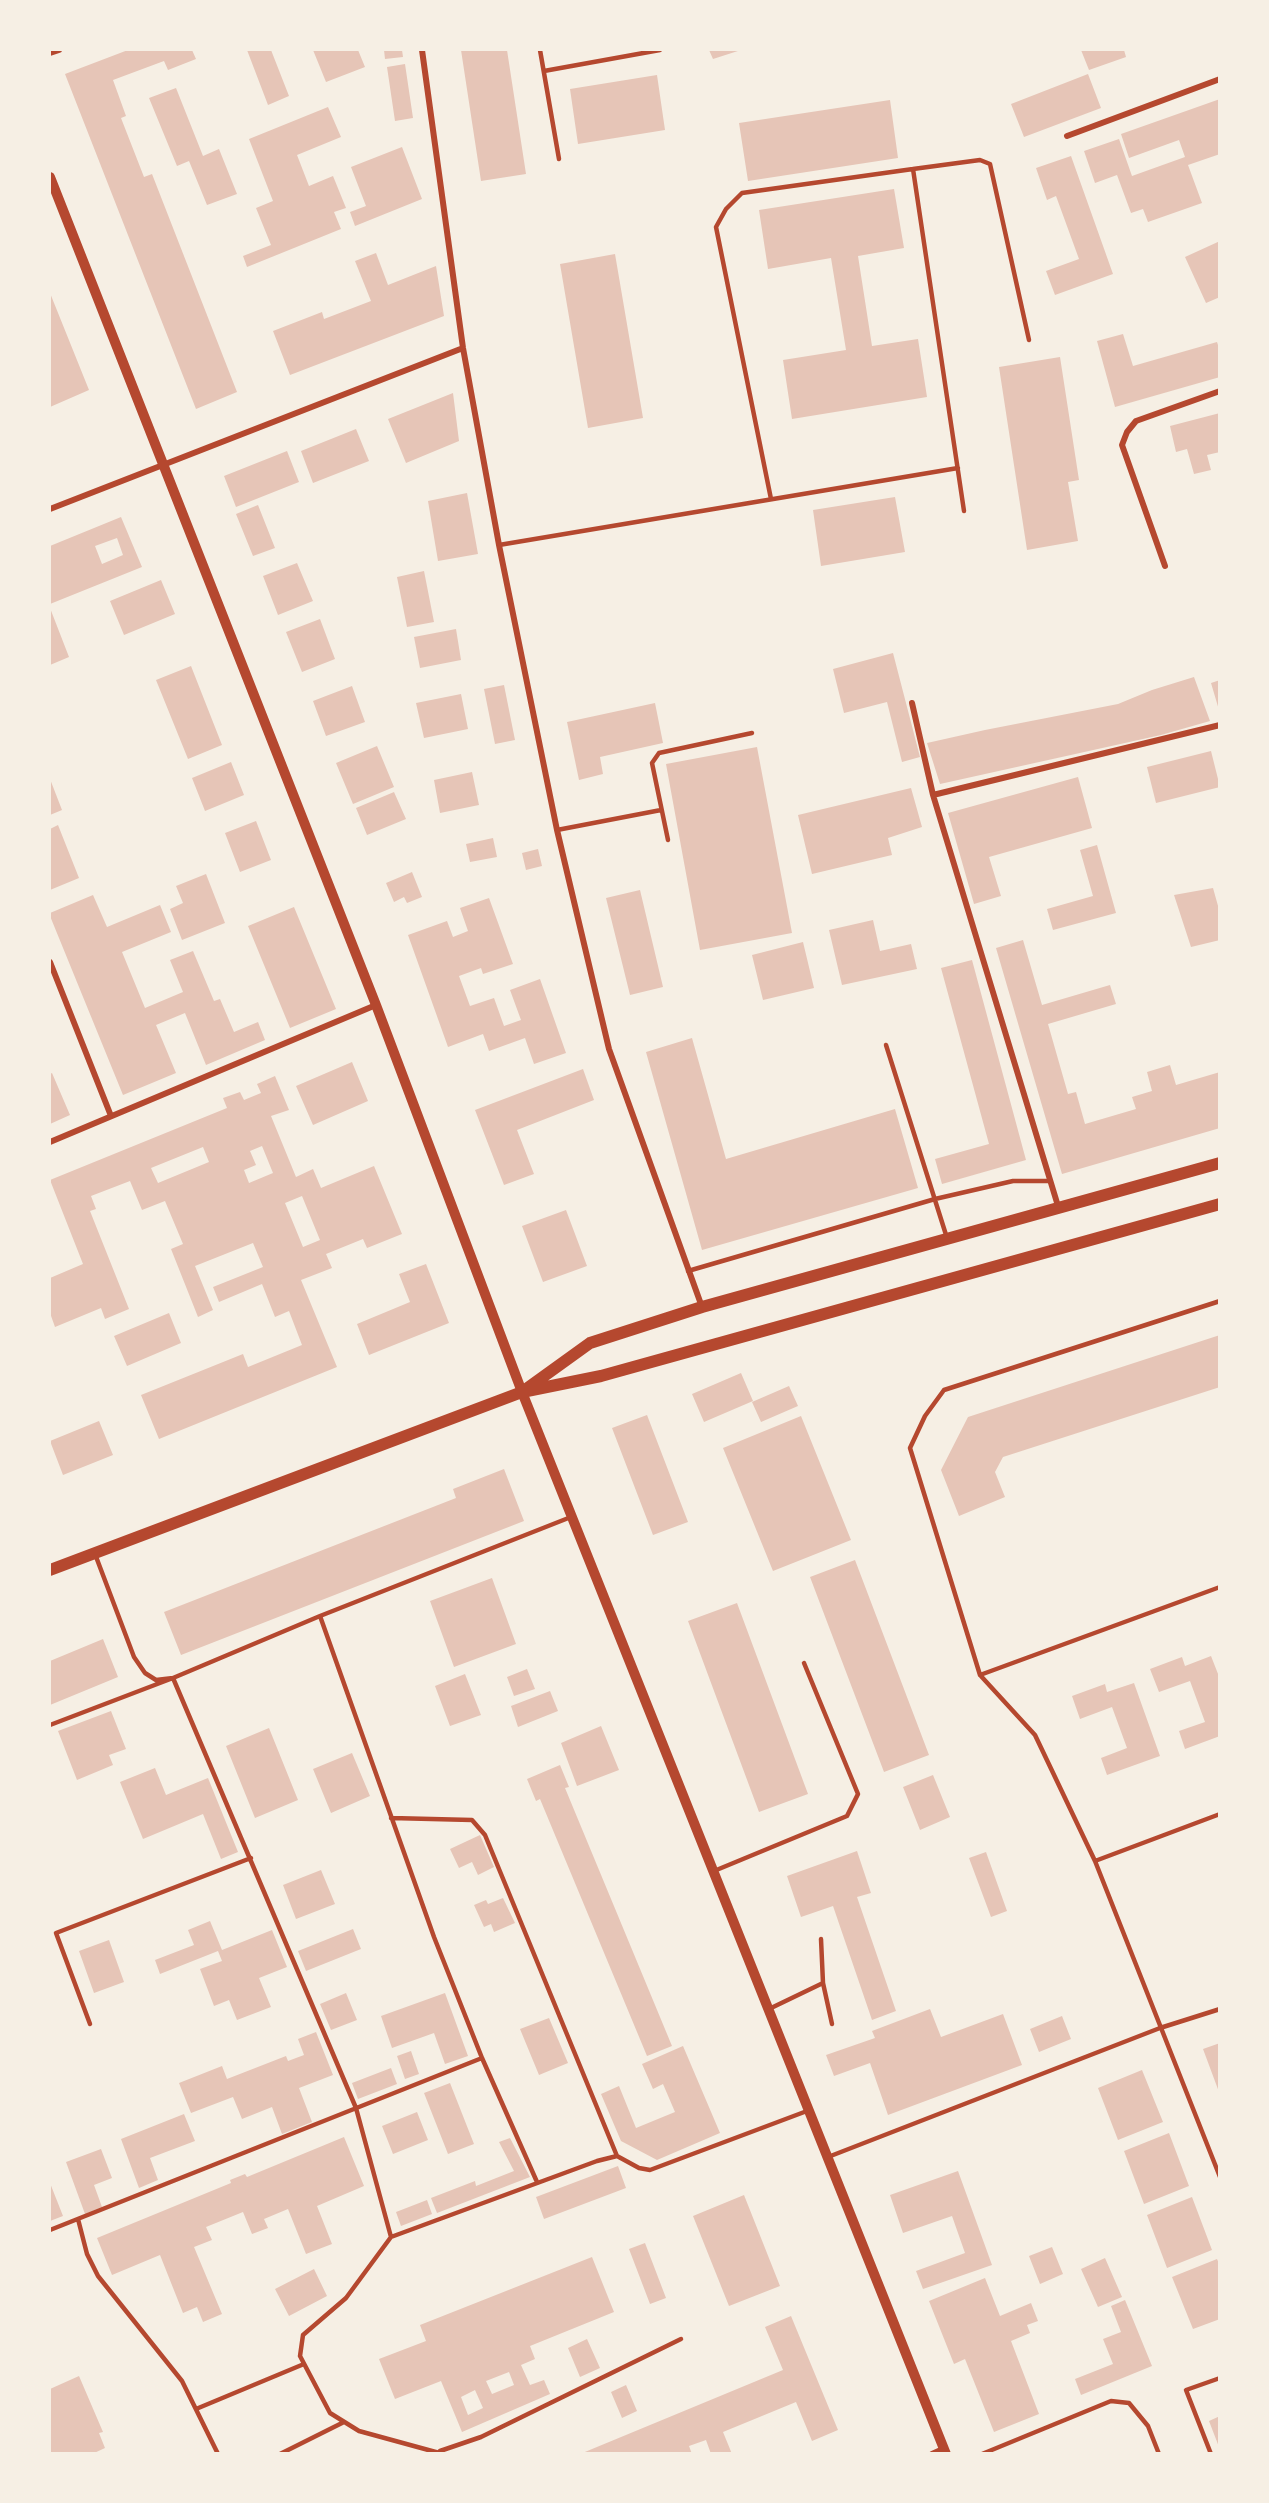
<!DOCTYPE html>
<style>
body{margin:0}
#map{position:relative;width:1269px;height:2503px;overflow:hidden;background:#f6efe4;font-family:"Alegreya Sans",sans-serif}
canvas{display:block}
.frame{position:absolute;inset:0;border:51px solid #f6efe4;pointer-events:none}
</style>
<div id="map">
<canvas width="1269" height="2503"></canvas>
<div class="frame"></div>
</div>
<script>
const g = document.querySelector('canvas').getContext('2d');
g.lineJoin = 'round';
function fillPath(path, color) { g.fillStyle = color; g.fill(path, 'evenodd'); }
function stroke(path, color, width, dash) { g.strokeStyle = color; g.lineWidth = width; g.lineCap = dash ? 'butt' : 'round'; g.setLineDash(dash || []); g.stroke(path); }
const building = new Path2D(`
 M128,50H192L196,59L168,70L164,61L113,80L126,116L121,118L144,177L152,174L237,392L196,409L65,74Z
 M247,50H271L289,96L268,105Z
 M313,50H358L365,67L326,82Z
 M384,50H402L403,57L385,59Z
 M461,50H507L526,174L481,181Z
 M709,50H741L713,59Z
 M1081,50H1124L1126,57L1089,70Z
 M405,64L413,118L395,121L387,67Z
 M1088,74L1101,108L1024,137L1011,104Z
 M657,75L665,130L578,144L570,89Z
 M176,88L203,156L219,149L237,194L207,205L189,161L177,166L149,98Z
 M1220,99V154L1188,165L1202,203L1148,222L1143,209L1131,213L1117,175L1095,183L1084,151L1119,139L1132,176L1185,157L1179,140L1129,158L1121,134Z
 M890,100L898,158L748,181L739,123Z
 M328,107L341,137L297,155L309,186L333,176L346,208L334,212L341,229L247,267L243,256L271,245L256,208L273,201L249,139Z
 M402,147L422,199L355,226L350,212L366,206L351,167Z
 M1071,156L1113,274L1055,295L1046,271L1079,259L1056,196L1047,200L1036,168Z
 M894,189L904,248L858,256L872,346L918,339L927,397L792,419L783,360L846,350L831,258L768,269L759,210Z
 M1220,241V297L1206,303L1185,257Z
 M376,253L388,285L436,266L444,316L290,375L273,331L322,312L324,319L371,301L355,261Z
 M615,254L643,418L588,428L560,264Z
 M50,293L89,390L50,407Z
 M1123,334L1133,366L1217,342L1220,351V377L1115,407L1097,341Z
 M1060,357L1079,480L1068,482L1078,541L1027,550L999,367Z
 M453,393L459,441L406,463L388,419Z
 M1220,413V452L1207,455L1211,470L1194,474L1187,449L1176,452L1170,426Z
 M356,429L369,461L313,483L301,451Z
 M287,451L299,482L236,507L224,476Z
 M467,493L478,554L438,561L428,501Z
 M895,497L905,552L821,566L813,510Z
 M258,505L275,548L253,556L236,514Z
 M121,517L142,567L50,604V546ZM117,538L123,555L102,564L95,546Z
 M297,563L313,601L278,615L263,576Z
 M424,571L434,622L407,627L397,577Z
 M161,580L175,614L124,635L110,601Z
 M50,608L69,657L50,665Z
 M320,619L335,659L302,672L286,632Z
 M456,629L461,660L420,668L414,637Z
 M893,653L920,757L902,762L887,702L844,713L833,669Z
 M191,666L222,745L188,759L156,680Z
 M1194,677L1210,721L1161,735L940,784L927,743L985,730L1118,704L1152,690Z
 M1220,680V710H1219L1211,683Z
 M504,685L515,740L495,744L484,689Z
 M352,686L365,722L326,736L313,701Z
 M461,694L468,729L424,738L416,703Z
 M655,703L663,743L600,757L603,774L579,780L567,722Z
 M377,746L394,787L353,804L336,763Z
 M757,747L792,933L700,950L666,764Z
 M1211,751L1220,787L1156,803L1147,767Z
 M231,762L244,795L205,811L192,778Z
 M472,772L479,805L440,813L434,780Z
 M1078,777L1092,828L989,857L1001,896L974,904L948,813Z
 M50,779L62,810L50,815Z
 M911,788L922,827L888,838L892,855L812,874L798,815Z
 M394,792L406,819L367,835L356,808Z
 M256,821L271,860L240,872L225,833Z
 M58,825L79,878L50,890V829Z
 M493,838L497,857L470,862L466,844Z
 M1097,845L1116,913L1053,930L1047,909L1093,896L1080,850Z
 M538,849L542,866L526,870L522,853Z
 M412,872L422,897L407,903L404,897L394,902L386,883Z
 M206,874L225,923L182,940L170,909L183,903L176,886Z
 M1213,888L1220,913V940L1191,947L1174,895Z
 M640,890L663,987L630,995L606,898Z
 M93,895L107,927L160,905L171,932L122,952L145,1008L183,992L170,960L193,951L214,1001L220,999L234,1032L258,1022L265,1040L206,1065L185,1013L156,1025L176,1073L123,1095L50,916V913Z
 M489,898L513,964L483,974L481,968L459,976L470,1006L494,998L504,1026L521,1020L510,990L540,979L566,1053L534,1064L525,1038L489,1051L483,1034L448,1047L408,935L447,921L453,937L468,931L460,908Z
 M294,907L336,1009L290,1028L248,926Z
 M873,920L880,951L911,944L917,969L842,985L829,930Z
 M1023,940L1042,1005L1110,985L1116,1004L1048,1024L1068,1094L1076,1092L1085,1124L1136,1109L1132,1097L1152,1091L1147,1072L1170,1065L1176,1085L1220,1072V1128L1062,1174L996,948Z
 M803,942L814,988L763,1000L752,955Z
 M972,960L1026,1160L942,1184L935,1159L989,1144L941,968Z
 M692,1038L726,1159L895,1109L918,1188L702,1250L646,1052Z
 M352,1062L368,1101L313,1125L296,1086Z
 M583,1069L594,1100L517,1130L534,1174L504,1185L475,1110Z
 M52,1073L70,1115L50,1124V1074Z
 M275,1076L289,1110L271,1116L296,1177L313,1169L321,1188L374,1166L402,1234L367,1248L363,1239L326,1254L332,1268L301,1280L337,1367L159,1439L141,1395L243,1354L248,1367L302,1345L289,1311L275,1317L262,1284L219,1302L213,1287L263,1267L253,1243L195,1266L213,1310L198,1317L171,1249L183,1244L165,1201L142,1210L130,1181L91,1196L96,1209L90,1211L129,1309L105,1319L101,1308L55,1327L50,1313V1278L83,1264L50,1180L227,1108L223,1098L240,1092L244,1100L261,1093L257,1084ZM262,1146L273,1173L249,1183L244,1170L256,1165L250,1151ZM203,1147L209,1162L158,1183L151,1168ZM302,1196L320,1240L303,1247L285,1203Z
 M566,1210L587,1266L543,1282L522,1226Z
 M426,1264L449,1323L369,1355L357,1324L410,1302L399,1274Z
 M169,1313L181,1343L127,1366L114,1336Z
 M1220,1335V1387L1003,1457L995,1472L1005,1497L959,1516L941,1470L968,1417Z
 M741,1373L753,1401L704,1422L692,1394Z
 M789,1386L798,1406L761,1422L752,1402Z
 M647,1415L688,1522L653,1535L612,1428Z
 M801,1416L851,1540L773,1571L723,1448Z
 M99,1421L113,1455L63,1475L50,1441Z
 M504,1469L524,1521L181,1655L164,1612L456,1498L453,1489Z
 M855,1560L929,1755L884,1772L810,1577Z
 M492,1578L516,1644L454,1667L430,1601Z
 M737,1603L808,1794L759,1812L688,1621Z
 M103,1639L118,1677L50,1705V1661Z
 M1211,1656L1220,1679V1736L1185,1749L1179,1731L1205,1722L1190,1681L1159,1692L1150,1669L1182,1657L1185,1666Z
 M527,1669L535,1689L514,1696L507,1677Z
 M465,1674L481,1715L450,1726L435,1686Z
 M1134,1683L1160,1756L1107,1775L1101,1758L1127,1748L1112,1707L1080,1719L1072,1696L1105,1684L1107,1692Z
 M550,1691L558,1711L518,1727L511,1706Z
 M111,1711L126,1749L109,1755L113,1765L77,1780L58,1731Z
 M601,1726L619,1770L577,1786L561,1743Z
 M269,1728L298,1800L255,1818L226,1746Z
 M352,1753L370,1796L331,1813L313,1769Z
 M560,1765L569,1787L565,1788L672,2046L647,2056L540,1799L536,1801L527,1779Z
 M155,1768L166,1795L208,1778L238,1852L221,1859L203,1814L143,1839L120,1782Z
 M933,1775L950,1817L920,1830L903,1787Z
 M480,1835L494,1867L478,1875L472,1862L459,1868L450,1849Z
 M857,1851L871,1893L857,1897L896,2011L872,2020L833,1906L801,1917L787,1876Z
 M986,1852L1007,1911L991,1917L969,1858Z
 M321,1870L335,1904L296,1919L283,1885Z
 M503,1898L515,1923L494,1932L491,1924L484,1927L474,1905L486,1900L488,1904Z
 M210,1921L222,1950L272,1930L287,1967L259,1978L271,2007L237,2020L229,2000L214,2006L200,1969L222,1961L218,1951L160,1974L155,1960L194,1945L188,1930Z
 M353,1929L361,1949L306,1971L298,1951Z
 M109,1940L124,1982L94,1993L79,1951Z
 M346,1993L357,2020L331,2030L320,2004Z
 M445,1993L468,2056L445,2064L434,2033L392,2048L381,2016Z
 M930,2009L941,2037L1003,2014L1022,2065L888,2115L870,2063L834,2076L826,2055L875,2038L872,2031Z
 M1062,2016L1071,2039L1039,2052L1030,2029Z
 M549,2018L568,2063L539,2075L520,2029Z
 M316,2032L333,2075L299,2088L312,2122L282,2134L272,2107L242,2119L233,2097L191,2113L179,2083L222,2066L227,2079L286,2056L288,2061L304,2055L298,2039Z
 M1220,2043V2092H1219L1203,2049Z
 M683,2046L720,2133L657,2160L621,2141L601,2094L619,2086L636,2128L675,2112L663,2084L653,2089L642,2064Z
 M411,2051L419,2074L405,2079L397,2056Z
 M391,2068L397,2084L358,2099L352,2083Z
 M1142,2070L1163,2122L1118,2140L1098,2088Z
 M450,2083L474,2144L448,2154L424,2093Z
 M417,2112L428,2140L393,2154L382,2126Z
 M184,2114L195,2141L150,2158L158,2180L139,2188L121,2139Z
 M1169,2133L1189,2186L1144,2204L1124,2151Z
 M344,2137L364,2186L317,2206L332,2244L306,2254L288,2209L264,2219L268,2228L252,2234L243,2212L206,2227L212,2240L194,2247L222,2314L203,2322L197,2307L183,2313L160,2255L112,2275L97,2238L231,2183L230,2180L245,2174L247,2177Z
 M510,2138L530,2177L437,2213L431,2198L475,2181L476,2186L514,2171L499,2142Z
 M101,2149L112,2178L94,2185L102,2207L85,2214L66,2162Z
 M618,2166L626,2188L544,2219L536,2197Z
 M958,2171L992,2265L923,2289L916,2271L965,2253L952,2216L903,2233L890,2195Z
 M50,2183L63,2216L50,2221Z
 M744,2195L780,2286L729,2306L693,2216Z
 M1192,2197L1212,2250L1167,2268L1147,2215Z
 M427,2200L432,2214L401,2226L396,2212Z
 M645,2243L666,2298L650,2304L629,2249Z
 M1052,2247L1063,2274L1040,2284L1029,2256Z
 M592,2257L614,2312L530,2346L535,2359L521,2365L530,2385L544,2380L550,2394L462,2432L441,2381L395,2399L379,2359L426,2341L420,2325ZM509,2372L514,2385L492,2394L486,2381ZM475,2390L483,2408L468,2415L461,2397Z
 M1105,2258L1122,2297L1098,2307L1081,2269Z
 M1217,2259L1220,2266V2319L1193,2329L1172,2277Z
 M314,2269L327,2296L289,2316L275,2289Z
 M985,2278L1000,2316L1031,2303L1038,2321L1027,2325L1030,2333L1011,2341L1039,2414L994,2432L965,2359L954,2364L929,2301Z
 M1125,2300L1152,2366L1081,2395L1075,2379L1113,2364L1103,2339L1121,2332L1111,2306Z
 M791,2316L838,2430L812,2441L796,2402L723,2432L732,2454H711L706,2440L689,2446L692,2454H580L783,2370L765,2327Z
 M587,2339L600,2368L580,2377L568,2348Z
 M79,2376L103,2432L99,2433L105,2448L92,2454H50V2389Z
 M626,2385L637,2411L622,2418L611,2392Z
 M1220,2416V2447H1219L1209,2421Z`);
const service = new Path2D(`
 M540,50L559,159
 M544,71L660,50
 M771,499L716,227L726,209L742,193L913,169
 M964,511L913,169L980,160L990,164L1029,340
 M499,545L958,468
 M557,830L661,810
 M668,840L652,763L659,753L752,733
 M886,1045L947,1238
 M688,1271L935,1199L1013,1181H1050
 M1220,1301L944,1390L925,1416L910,1448L980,1675L1035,1735L1095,1861L1220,2177
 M95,1554L134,1657L145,1673L156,1680L173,1678L356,2108L391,2237L346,2298L303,2335L300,2356L330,2413L359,2431L443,2454
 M980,1675L1220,1587
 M50,1725L173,1678L320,1616L571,1517
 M391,1818L472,1820L485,1835L617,2156
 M1095,1861L1220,1814
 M714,1871L847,1816L858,1794L804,1663
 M821,1939L823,1983L832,2024
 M769,2009L823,1983
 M90,2024L56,1933L251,1858
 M482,2058L537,2182
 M828,2157L1160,2028L1220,2009
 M78,2219L87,2254L98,2276L182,2381L218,2454
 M50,2230L482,2058L434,1937L320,1616
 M391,2237L597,2161L617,2156L639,2168L650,2170L807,2111
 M196,2409L304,2364
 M440,2451L481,2437L681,2339
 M280,2454L344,2422
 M982,2454L1111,2401L1129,2403L1148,2426L1159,2454
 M1211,2454L1186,2390L1220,2378`);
const minor = new Path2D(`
 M422,50L463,348L499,545L557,830L609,1049L702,1307
 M50,53L59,50
 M1067,136L1220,79
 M50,509L463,348
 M1165,566L1122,445L1127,432L1136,421L1220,391
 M912,703L933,795L1058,1206
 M933,795L1220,725
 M50,962L111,1116
 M50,1142L376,1005
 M932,2454L943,2449`);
const tertiary = new Path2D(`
 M50,177L376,1005L522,1392L946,2454`);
const secondary = new Path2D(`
 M1220,1163L702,1307L590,1343L522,1392L601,1376L1220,1204
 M50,1570L522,1392`);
fillPath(building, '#e6c5b7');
stroke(service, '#b5482f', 4.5);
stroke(minor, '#b5482f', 6);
stroke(tertiary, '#b5482f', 10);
stroke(secondary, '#b5482f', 12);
</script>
